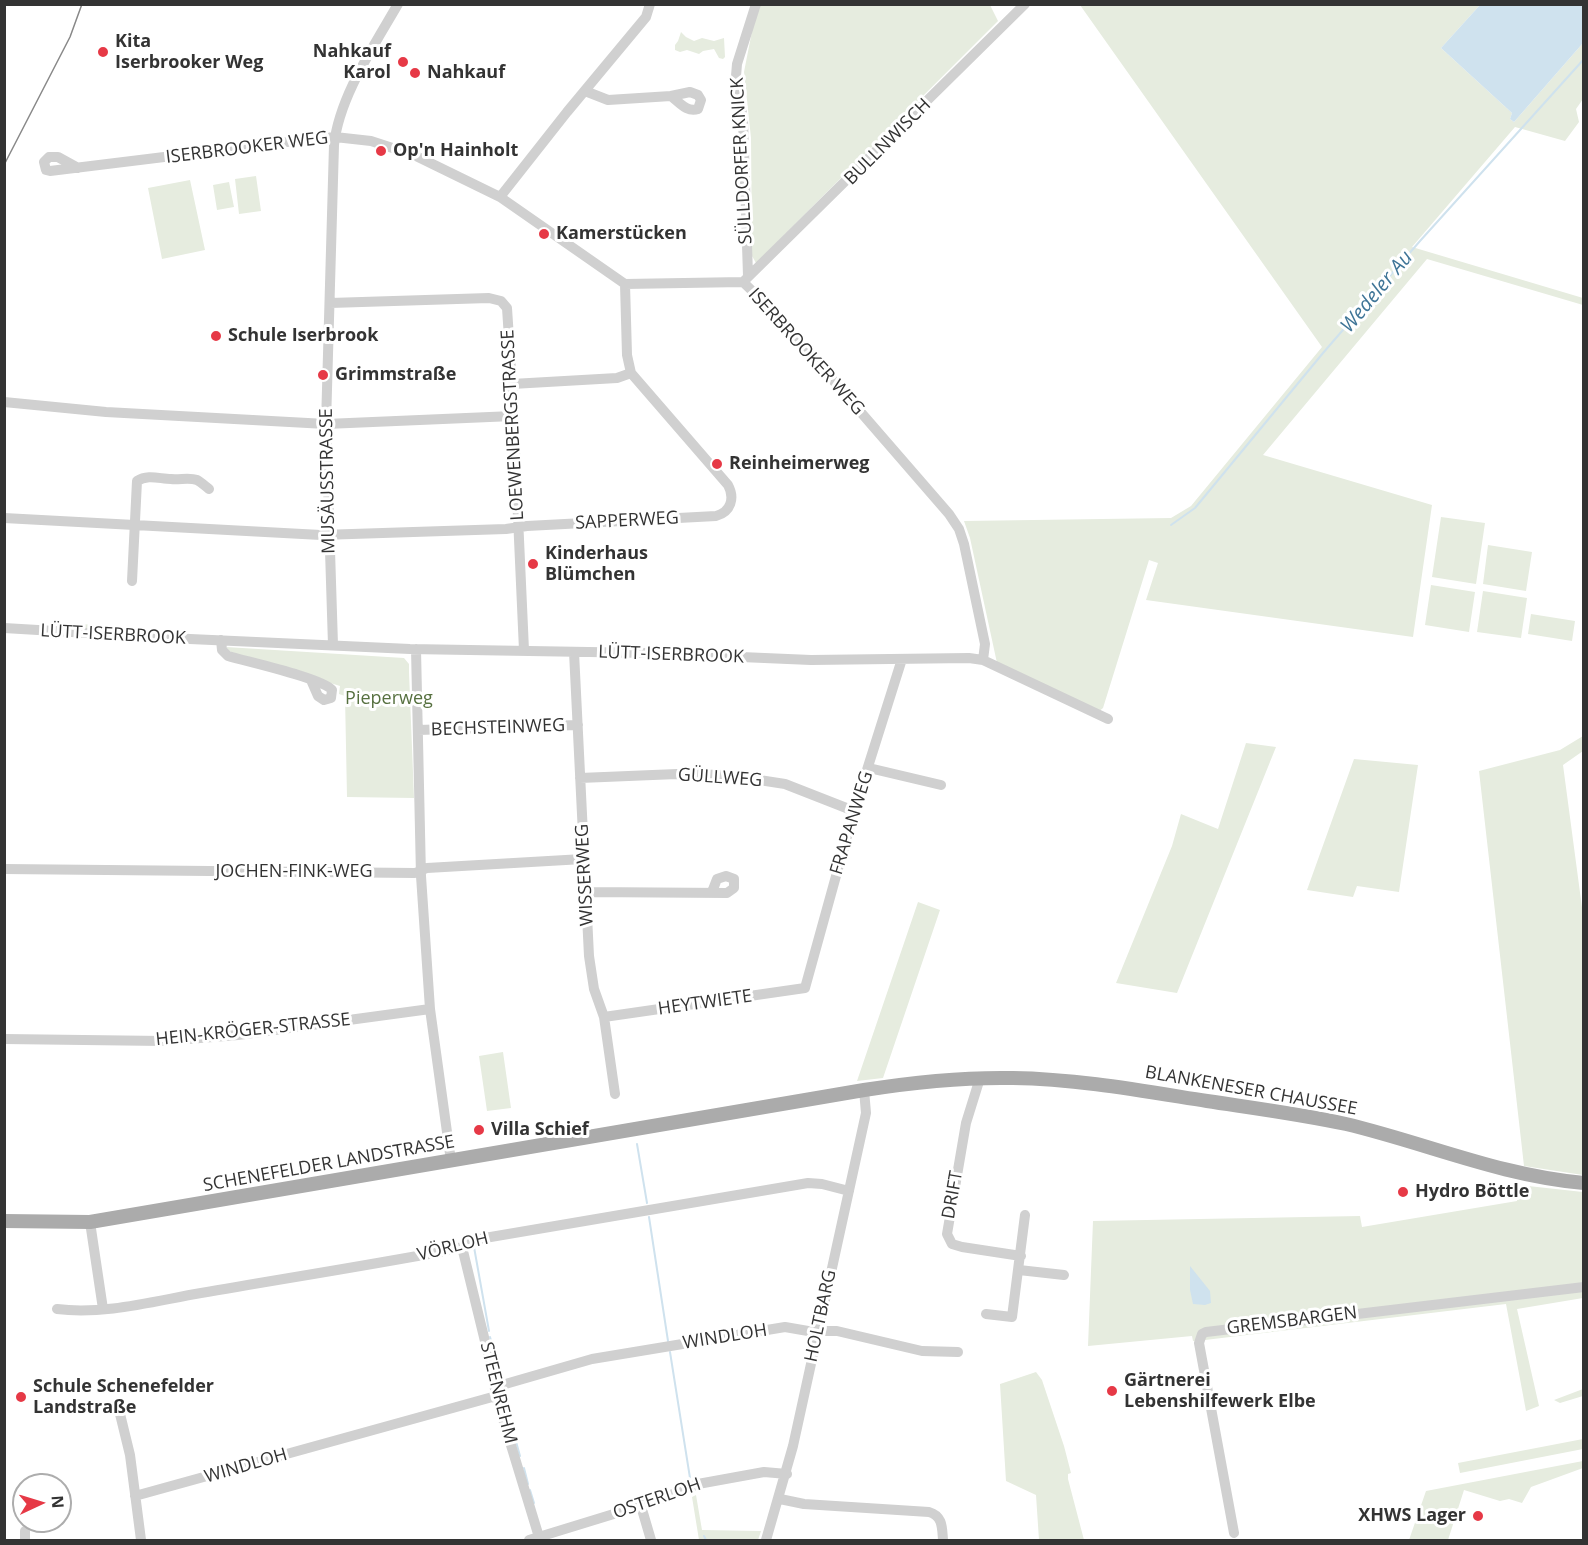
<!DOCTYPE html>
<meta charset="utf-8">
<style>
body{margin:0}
#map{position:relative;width:1588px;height:1545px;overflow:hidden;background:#fff;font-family:"Open Sans",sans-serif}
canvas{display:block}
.frame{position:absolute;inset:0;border:6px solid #333;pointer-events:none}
.north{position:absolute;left:12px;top:1473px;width:60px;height:60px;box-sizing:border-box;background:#fff;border:2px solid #adadad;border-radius:50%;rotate:86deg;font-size:16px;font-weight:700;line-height:24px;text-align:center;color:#333}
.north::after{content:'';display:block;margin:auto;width:21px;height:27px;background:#e63946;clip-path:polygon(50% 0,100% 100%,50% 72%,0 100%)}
</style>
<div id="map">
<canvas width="1588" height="1545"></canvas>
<div class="frame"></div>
<div class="north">N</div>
</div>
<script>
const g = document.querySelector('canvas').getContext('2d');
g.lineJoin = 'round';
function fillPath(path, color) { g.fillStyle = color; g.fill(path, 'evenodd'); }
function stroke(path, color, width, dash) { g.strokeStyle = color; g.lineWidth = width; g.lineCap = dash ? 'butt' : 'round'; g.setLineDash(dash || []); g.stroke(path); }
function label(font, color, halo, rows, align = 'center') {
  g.font = font + ' "Open Sans",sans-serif'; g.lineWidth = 6; g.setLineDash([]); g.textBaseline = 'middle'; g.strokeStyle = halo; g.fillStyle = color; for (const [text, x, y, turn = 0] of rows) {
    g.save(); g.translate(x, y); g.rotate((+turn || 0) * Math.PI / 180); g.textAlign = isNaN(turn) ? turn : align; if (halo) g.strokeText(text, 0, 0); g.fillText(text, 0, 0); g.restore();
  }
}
const green = new Path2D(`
 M760,5H990L998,21L756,263L752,256L751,138L744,72L754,21Z
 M1080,5H1480L1441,48L1512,113L1510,119L1514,122L1583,43V99L1576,109L1579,122L1565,141L1515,127L1412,247L1583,298V305L1427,259L1263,455L1432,505L1413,637L1146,600L1158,563L1149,560L1103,708L1097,713L997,663L970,538L964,521L1171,518L1191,506L1322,347Z
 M681,32L686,37L694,41L702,38L714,41L724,38L725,57L723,59L719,58L714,49L703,51L699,54L687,50L680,52L675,50V45L678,41Z
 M256,176L261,211L239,214L235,179Z
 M190,180L205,250L162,259L148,188Z
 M229,182L234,207L217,210L213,185Z
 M1441,517L1485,523L1476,584L1432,577Z
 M1488,545L1532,552L1526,591L1483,584Z
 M1431,585L1475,592L1469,632L1425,625Z
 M1483,591L1527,598L1521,638L1477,632Z
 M1531,614L1575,621L1572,641L1528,634Z
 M80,624L126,627V631L80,629Z
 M226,647L404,658L409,664V672L414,798L347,797L345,696L339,694L340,686L231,652Z
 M1583,736V751L1563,765L1583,915V1175L1524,1166L1479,771L1560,750Z
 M1246,743L1276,747L1177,993L1116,983L1172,846L1181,814L1218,829Z
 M1354,759L1418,765L1399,892L1357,886L1353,897L1307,890Z
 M918,902L940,910L883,1078L857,1081Z
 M503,1052L511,1108L487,1111L479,1056Z
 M1519,1185L1583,1192V1298L1517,1309L1539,1406L1526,1411L1506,1304L1205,1340L1193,1341L1192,1336L1088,1346L1093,1221L1360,1216L1362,1227L1517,1201Z
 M1036,1372L1042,1380L1064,1446L1071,1473L1068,1474V1479L1084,1540H1039L1036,1495L1006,1481L1000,1384Z
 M1583,1389V1396L1560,1403L1554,1400Z
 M1583,1439V1449L1460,1473L1458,1463Z
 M1583,1461V1468L1531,1487L1522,1503L1509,1499L1500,1501L1464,1490L1448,1540H1409L1426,1491Z
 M696,1495L702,1530L761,1531L758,1540H699L692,1497Z`);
const water = new Path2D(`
 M1480,5H1583V43L1514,122L1510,119L1512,113L1441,48Z
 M1190,1266L1210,1291L1211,1303L1205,1305L1193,1304L1190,1290Z`);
const stream = new Path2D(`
 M1171,525L1195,508L1323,353L1420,241L1584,59
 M637,1144L647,1203
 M649,1217L668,1341
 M474,1247L489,1331
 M490,1337L493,1348
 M670,1352L690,1478
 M495,1354L501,1378
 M501,1393L513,1433
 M515,1438L520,1456
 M524,1468L528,1484
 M530,1490L534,1503
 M704,1536L706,1540`);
const minor = new Path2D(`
 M585,91L608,100L671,96
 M690,92L698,95L701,100L698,109C687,113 679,102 671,96Z
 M78,168L58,157H49L44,162L46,170L50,171L311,139L335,137L371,141L414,155L500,197L625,284L743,282L773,311L949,514L959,529L964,544L985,644L983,660
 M500,197L567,112L646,17L650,4
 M748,276L743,119L736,76L737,64L756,4
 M743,282L1025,4
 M330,303L489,298L501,301L507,308L512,384L524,650
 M512,384L617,378L631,373
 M4,402L106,412L326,424L513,416
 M4,518L321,535L506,529L527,526L716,516C731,512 735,498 728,485L631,373L627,355L625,284
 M132,581L137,481C148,474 160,479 171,479C180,480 189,477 197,480C201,482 205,486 209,489
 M4,628L190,639L410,649L648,653L811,660L969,658L983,660L1108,719
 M221,640L222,650L228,656C248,662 322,678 332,690L331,698L324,700L318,696L311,680
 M333,645L326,424L334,145C339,97 374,46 398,4
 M416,649L421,876L430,1009L451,1161
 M574,652L589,956L594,989L604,1017L615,1094
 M418,730L578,725
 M869,768L941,785
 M580,778L677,774L727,775L785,784L854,811
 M4,869L415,873L427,868L583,859
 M586,892L727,893L734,888V879L726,876L717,879L712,892
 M604,1017L805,988L854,811L902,659
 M4,1039L163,1041L238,1035L430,1009
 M980,1078L966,1123L947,1234L952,1244L962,1247L1021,1256
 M90,1222L103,1309
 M462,1247L492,1370L496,1396L539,1537
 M1019,1270L1064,1275
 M57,1309C104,1315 154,1301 201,1293C282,1279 364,1266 445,1251L462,1247L473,1240L808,1183L822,1184L849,1191
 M986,1314L1012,1317L1025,1215
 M495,1387L592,1359L785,1327L808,1331H837L922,1351L958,1352
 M120,1414L130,1455L141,1540
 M135,1496L496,1396
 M780,1499L804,1504L929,1512C943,1516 942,1528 943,1540
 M641,1506L651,1540
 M25,1531V1540
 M1234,1533L1199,1343L1202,1334L1206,1332L1584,1287
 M529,1540L656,1501L698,1484L764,1472L787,1474
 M766,1540L793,1446L866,1113L864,1090`);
const major = new Path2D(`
 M4,1221L90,1222L864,1090C914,1082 963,1077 1013,1078C1078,1079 1143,1091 1207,1101C1253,1108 1300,1114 1346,1124C1426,1143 1501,1176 1584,1183`);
const tram = new Path2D(`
 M4,165L70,37L82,4`);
const markers = [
 [103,52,6,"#e63946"],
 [403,62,6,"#e63946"],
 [415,73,6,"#e63946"],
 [381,151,6,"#e63946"],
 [544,234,6,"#e63946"],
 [216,336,6,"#e63946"],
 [323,375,6,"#e63946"],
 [717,464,6,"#e63946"],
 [533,564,6,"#e63946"],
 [479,1130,6,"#e63946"],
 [1403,1192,6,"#e63946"],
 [1112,1391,6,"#e63946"],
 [21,1397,6,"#e63946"],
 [1478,1516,6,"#e63946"]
];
const poiNames = [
 ["Kita",115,42],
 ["Iserbrooker Weg",115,63],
 ["Nahkauf",391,52,"right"],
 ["Karol",391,73,"right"],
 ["Nahkauf",427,73],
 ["Op'n Hainholt",393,151],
 ["Kamerstücken",556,234],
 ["Schule Iserbrook",228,336],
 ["Grimmstraße",335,375],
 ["Reinheimerweg",729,464],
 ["Kinderhaus",545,554],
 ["Blümchen",545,575],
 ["Villa Schief",491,1130],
 ["Hydro Böttle",1415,1192],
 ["Gärtnerei",1124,1381],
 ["Lebenshilfewerk Elbe",1124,1402],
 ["Schule Schenefelder",33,1387],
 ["Landstraße",33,1408],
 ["XHWS Lager",1466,1516,"right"]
];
const streetNames = [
 ["BULLNWISCH",888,142,-45],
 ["ISERBROOKER WEG",247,148,-7],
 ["SÜLLDORFER KNICK",742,161,-93],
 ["ISERBROOKER WEG",806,352,48],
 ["LOEWENBERGSTRASSE",513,425,-93],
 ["MUSÄUSSTRASSE",328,481,-91],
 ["SAPPERWEG",627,521,-3],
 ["LÜTT-ISERBROOK",113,635,3],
 ["LÜTT-ISERBROOK",671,655,2],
 ["BECHSTEINWEG",498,728,-2],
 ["GÜLLWEG",720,778,4],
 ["FRAPANWEG",852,823,-73],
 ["JOCHEN-FINK-WEG",294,872],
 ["WISSERWEG",585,875,-93],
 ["HEYTWIETE",705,1003,-8],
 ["HEIN-KRÖGER-STRASSE",253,1030,-6],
 ["BLANKENESER CHAUSSEE",1251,1091,10],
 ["SCHENEFELDER LANDSTRASSE",329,1164,-10],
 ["DRIFT",953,1195,-80],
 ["VÖRLOH",453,1247,-14],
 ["HOLTBARG",821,1316,-78],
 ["GREMSBARGEN",1292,1321,-7],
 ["WINDLOH",725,1337,-9],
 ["STEENREHM",498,1393,76],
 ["WINDLOH",246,1466,-16],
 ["OSTERLOH",657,1499,-19]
];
const parkNames = [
 ["Pieperweg",389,699]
];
const waterNames = [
 ["Wedeler Au",1377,292,-50]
];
fillPath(green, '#e6ecdf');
fillPath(water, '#cfe2ee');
stroke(stream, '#cfe2ee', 2);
stroke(minor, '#d0d0d0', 10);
stroke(major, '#ababab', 14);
stroke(tram, '#888', 1.5);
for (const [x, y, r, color] of markers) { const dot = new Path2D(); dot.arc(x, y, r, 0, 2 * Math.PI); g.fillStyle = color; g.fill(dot); stroke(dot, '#fff', 2); }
label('bold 18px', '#333', '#fff', poiNames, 'left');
label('18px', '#333', '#fff', streetNames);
label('18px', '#56703f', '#fff', parkNames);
label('italic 20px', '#3f7597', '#fff', waterNames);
</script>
